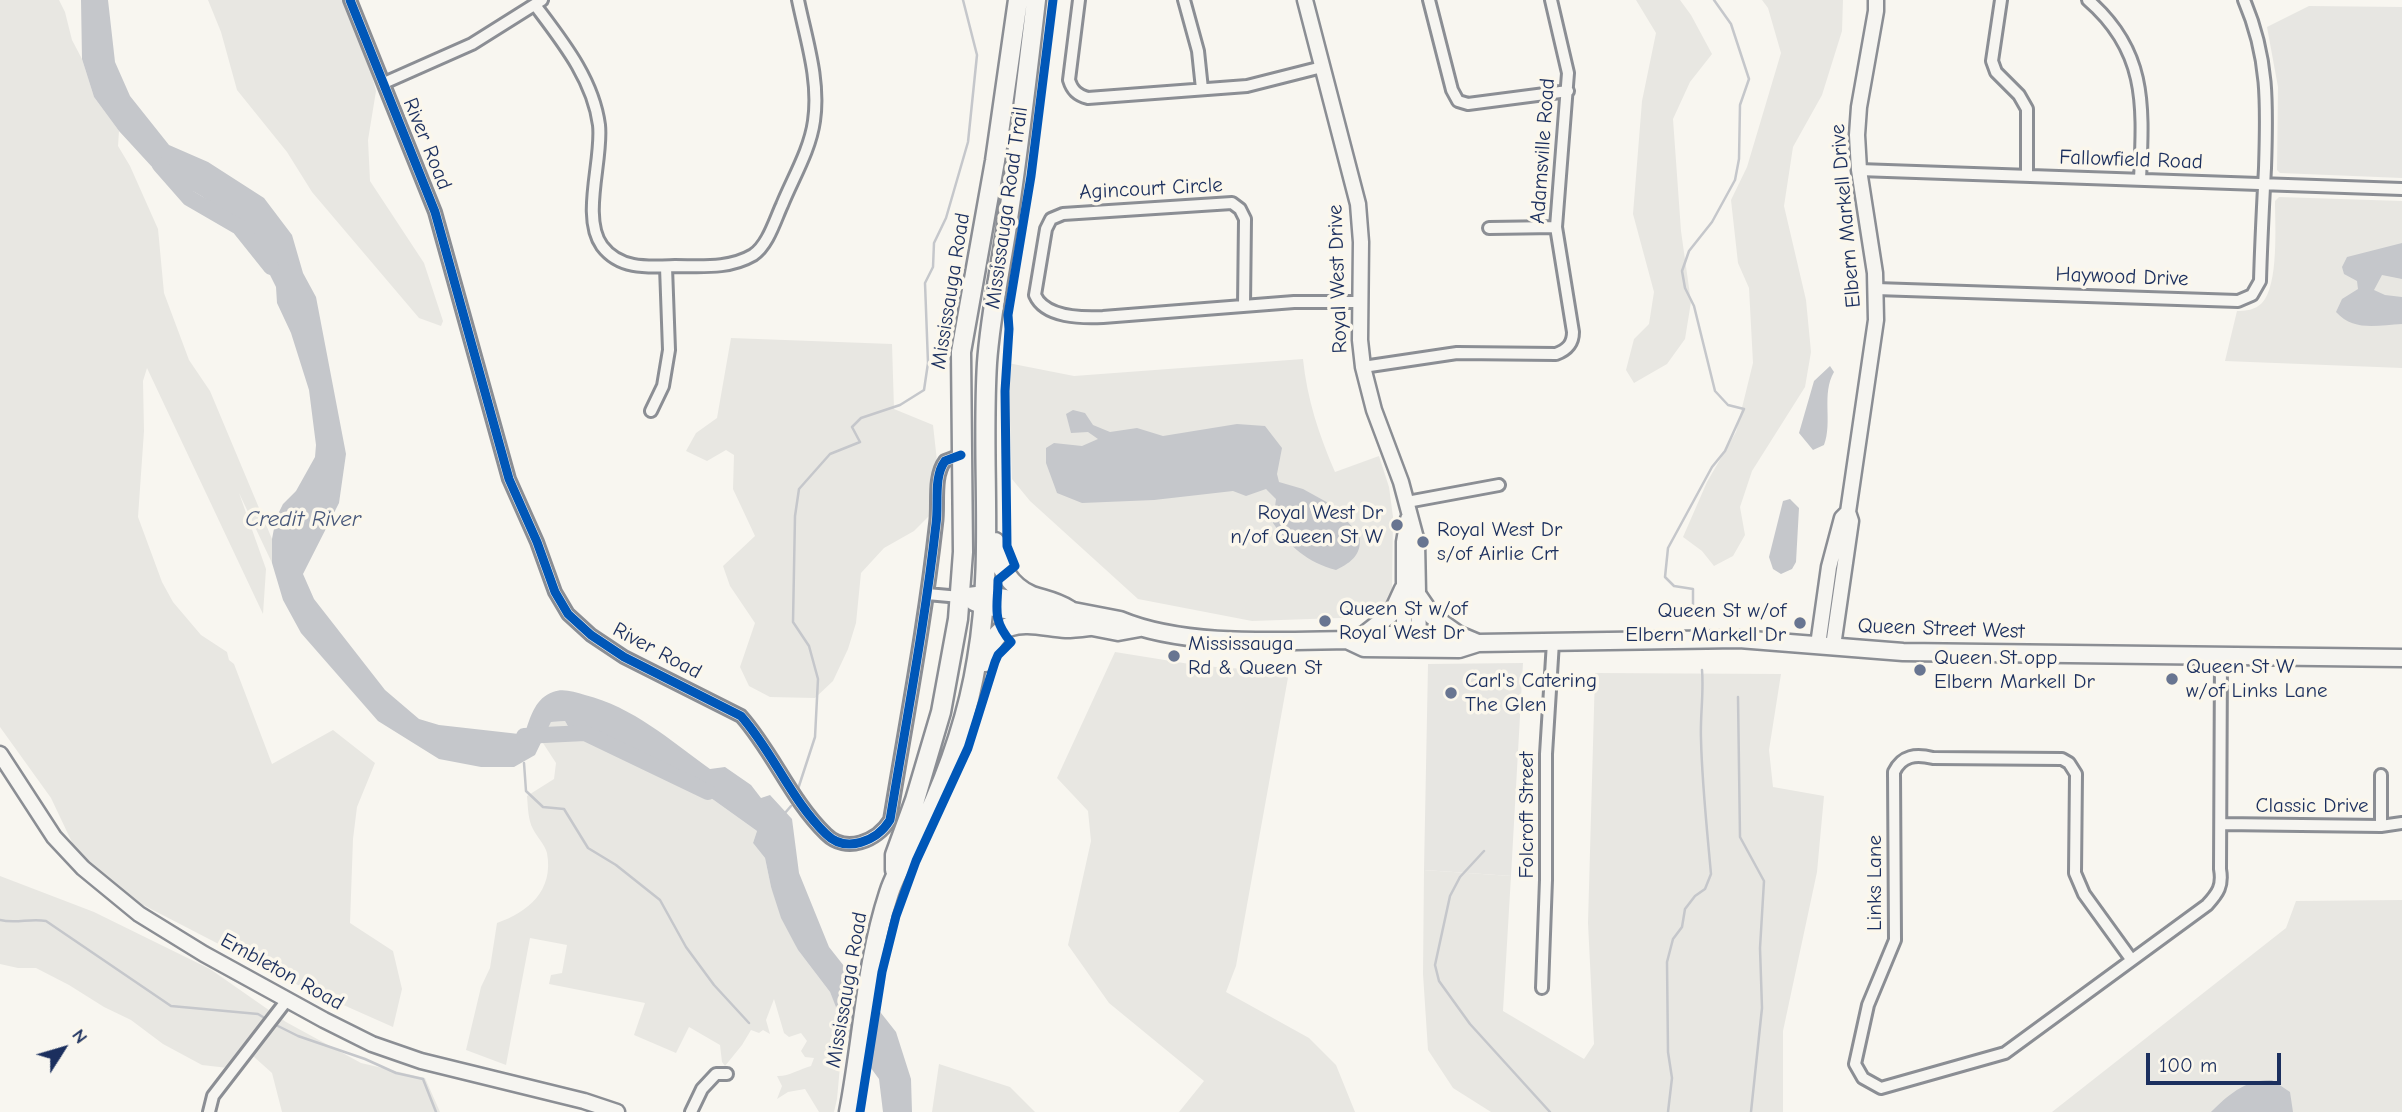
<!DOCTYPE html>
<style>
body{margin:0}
#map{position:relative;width:2402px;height:1112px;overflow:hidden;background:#f8f6f0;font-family:"Comic Neue",sans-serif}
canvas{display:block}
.north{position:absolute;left:28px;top:1014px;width:70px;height:70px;-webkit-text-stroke:5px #fbf7ec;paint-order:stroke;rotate:53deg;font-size:19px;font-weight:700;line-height:28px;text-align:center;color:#1b2f5e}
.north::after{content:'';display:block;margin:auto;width:24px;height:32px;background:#1b2f5e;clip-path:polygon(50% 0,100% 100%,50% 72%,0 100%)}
.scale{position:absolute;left:2146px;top:1053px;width:135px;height:32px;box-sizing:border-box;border:4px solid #1b2f5e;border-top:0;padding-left:9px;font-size:21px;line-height:24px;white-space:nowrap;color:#1b2f5e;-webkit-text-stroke:5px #fbf7ec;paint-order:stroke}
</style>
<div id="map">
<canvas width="2402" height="1112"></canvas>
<div class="north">N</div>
<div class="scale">100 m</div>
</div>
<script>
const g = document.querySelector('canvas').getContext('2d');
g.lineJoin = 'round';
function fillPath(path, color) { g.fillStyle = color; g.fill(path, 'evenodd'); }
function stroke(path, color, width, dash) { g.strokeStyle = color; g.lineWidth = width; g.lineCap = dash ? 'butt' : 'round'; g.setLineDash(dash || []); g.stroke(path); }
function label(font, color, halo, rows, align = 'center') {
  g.font = font + ' "Comic Neue",sans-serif'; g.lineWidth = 7; g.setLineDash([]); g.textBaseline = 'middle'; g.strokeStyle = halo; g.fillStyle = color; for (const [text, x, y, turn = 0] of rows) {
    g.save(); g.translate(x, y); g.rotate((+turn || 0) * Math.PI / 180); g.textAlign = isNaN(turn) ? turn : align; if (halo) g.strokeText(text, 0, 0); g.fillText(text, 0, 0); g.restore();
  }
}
const built = new Path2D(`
 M2309,6L2402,7V178L2280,173L2277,170L2278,87L2267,27Z
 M1523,663L1511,876L1424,870L1428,664Z`);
const green = new Path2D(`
 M0,0H59L65,12L72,40L82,59L94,97L119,131L118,146L130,166L158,229L164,293L189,360L210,391L272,539V563L239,493L266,569L263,614L147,368L143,381L144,431L138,517L162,582L173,602L201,635L227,652L229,660L234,664L272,764L333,730L375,763L357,807L353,839L350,923L393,951L402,989L393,1027L296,984L120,893L78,855L51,798L0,727Z
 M208,0H343L364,47L376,91L368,140L370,181L424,263L443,321L441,326L419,318L312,192L287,152L237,90L221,32Z
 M1636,0H1680L1691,15L1712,54L1690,82L1673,119L1681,231L1691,302L1685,339L1667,364L1634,383L1626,370L1634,339L1649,324L1654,292L1633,214L1642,101L1656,33Z
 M1762,0H1843L1842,31L1822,95L1793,147L1784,206L1806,300L1811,352L1805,387L1752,471L1740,507L1745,535L1733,556L1714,566L1702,551L1683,537L1707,482L1736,432L1753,363L1749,288L1738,263L1731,200L1747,167L1781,53L1768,8Z
 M2279,197L2402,201V368L2225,361L2237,311C2246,311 2255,310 2262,303C2279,285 2275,225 2275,201Z
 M731,338L892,344L894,409L933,425L937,461L933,512L914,531L884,548L861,573L856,623L848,649L833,681L815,698L770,697L749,686L740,667L755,623L730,586L723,566L755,536L733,489L734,455L726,450L707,461L686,451L696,433L717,418Z
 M1303,359C1307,399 1319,435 1335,472L1379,456L1389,487L1393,517L1392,592L1381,611L1368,617L1252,621L1138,599L1030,501L1012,479L1008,363L1074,376Z
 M1115,652L1202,666L1289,672L1236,966L1226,992L1309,1038L1336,1065L1355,1112H1179L1204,1081L1109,1003L1068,945L1091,841L1088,811L1057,778Z
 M1595,673L1781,674L1769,750L1773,787L1824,796L1817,872L1783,1031V1112H1491L1453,1088L1428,1050L1423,974L1424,870L1511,876L1503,1011L1584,1059L1594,1044L1588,923Z
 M565,721L569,728L595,737L637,763L669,768L757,831L753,843L765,858L771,887L798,950L830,992L844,1023L837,1099L834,1112H819L805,1089L788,1092L777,1099L782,1086L777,1076C787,1077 800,1069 811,1066L814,1058L805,1057L801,1051L807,1041L801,1033L789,1037L784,1033L774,999L766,1020L770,1034L763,1030L759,1033L751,1030L742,1045L725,1066L722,1062L720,1045L689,1027L676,1053L634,1035L645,1003L549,984L551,975L562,973L567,945L530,938L506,1065L466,1050L481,987L490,968L497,923C528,912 554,891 547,853C545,845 537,837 533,829C528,820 528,807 527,796L554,779L556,763L541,740L551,722Z
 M0,876L94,912L210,969L286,1022L361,1063L425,1078L440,1112H282L272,1073L253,1056L228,1068L202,1065L163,1044L131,1020L104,1007L69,985L36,968H18L0,964Z
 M2402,900V1112H2052L2286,928L2296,901Z
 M939,1064L1010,1087L1035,1112H932Z`);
const water = new Path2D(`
 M81,0H108L115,62L130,96L169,145L208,162L264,198L292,235L303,273L316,297L346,454L339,503L303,574L314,599L385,690L419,719L439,725L519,734L526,730C531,715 536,698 553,692C563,688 574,692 585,695C633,707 670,740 710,769L725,767L751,785L761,798L770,795L792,819L799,873L829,947L896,1032L911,1079L912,1112H883L879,1079L848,1037L830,992L798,950L781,918L771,887L765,858L753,843L757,831L669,768L637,763L595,737L569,728L565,721L551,722L535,755L514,767H481L439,759L378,721L301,633L283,600L272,563V539L276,518L283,504L296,491L315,457L316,445L309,390L291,333L277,303L276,287L251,237L203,197L153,168L119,131L94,97L82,59Z
 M2402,243V279L2382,275L2374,290L2385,295L2402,297V324C2378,325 2354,332 2336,312L2342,299L2358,289L2357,281L2344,274L2342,267L2347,257Z
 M1830,366L1834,372C1821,394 1833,422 1824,445L1813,450L1799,433L1814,381Z
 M1073,410L1085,413L1093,425L1110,432L1137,428L1163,436L1237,424L1265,426L1282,448L1277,474L1279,482L1303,489L1332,505L1359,534C1363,554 1352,562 1336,570C1307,562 1290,547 1273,523L1276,499L1266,489L1246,496L1233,491L1154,500L1082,503L1057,493L1046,463V448L1054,443L1082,446L1098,439L1088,432L1071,433L1066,414Z
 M1790,499L1799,508L1796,562L1792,569L1781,574L1773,569L1769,557L1783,501Z
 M2272,1080L2290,1092L2293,1112H2211C2228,1095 2246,1079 2272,1080Z`);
const stream = new Path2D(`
 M1693,605V589L1674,586L1665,577L1668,548L1712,467L1725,451L1744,409L1728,405L1715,391L1694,306L1685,288L1682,271L1689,251L1712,222L1735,180L1739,159L1740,105L1749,79L1731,24L1714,0
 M1738,697L1740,837L1764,881L1760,948L1762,1008L1751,1112
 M524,763L526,791L543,807L564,809L588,848L616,865L660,900L686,947L714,985L749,1023
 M798,789L815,737L818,679L809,646L793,622L795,516L799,489L830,454L860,442L852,427L861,418L900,405L924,390L928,363L925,283L933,267L934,243L946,218L968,142L977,55L963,0
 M785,813L791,806
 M1484,851L1460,877L1450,896L1435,965L1439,981L1470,1024L1550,1112
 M0,920C16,924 30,918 46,921L171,1006L258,1014L263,1017
 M276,1025L298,1036L365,1059L396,1073L423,1079L436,1112
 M1668,1112L1672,1078L1668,1052L1667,962L1673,939L1682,927L1685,909L1695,896L1705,889L1711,874C1707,829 1702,784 1701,739C1700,716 1704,693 1702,670`);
const river = new Path2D(`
 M160,165L189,198L239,227L271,267
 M524,736L585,733L708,792`);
const minor = new Path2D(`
 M350,0L435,212L509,479L537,542L555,592L568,614L591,635L624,657L741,716C773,752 791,800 826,834C846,854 877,841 890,820C906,722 925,623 936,524C939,505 933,477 945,461L961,455
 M1079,0L1069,80C1072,90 1077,95 1088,98L1247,86L1322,67
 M1184,0L1198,51L1202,89
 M1429,0L1452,90L1458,101L1468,104L1568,91
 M2001,0L1992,61L1996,72L2019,95L2027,109V176
 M2088,0C2148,52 2143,107 2140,180
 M535,5C562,41 593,79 599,125C603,159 581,217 602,246C620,270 649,267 675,266C702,266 729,269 753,255C768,245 775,220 782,205C793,178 810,150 814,121C820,80 806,39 798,0
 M384,83L472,44L542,0
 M1859,170L2402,189
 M1489,228L1556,227
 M1876,289L2238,301L2252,295L2260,281C2261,243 2263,206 2265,168C2267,107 2269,58 2244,0
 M1244,306L1245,219L1240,209L1232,203L1063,214L1051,219L1046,229L1035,295C1045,318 1082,318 1103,317L1294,302H1360
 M1363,367L1457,353L1556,354C1567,350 1573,344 1573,332L1556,227L1568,73L1551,0
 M651,411L663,386L669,350L666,267
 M1407,502L1499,485
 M927,594L960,597
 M2381,775V826
 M2222,824L2381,826L2402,823
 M2131,959L2084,894L2075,873L2076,774L2069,763L2062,759L1933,758C1916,754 1902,755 1894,772L1895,940L1868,1005L1855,1064L1863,1078L1881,1088L2005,1053L2207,905C2218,893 2223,886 2220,869L2221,655
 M1542,988L1546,880V754L1553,642
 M209,1112L213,1096L287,1000
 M691,1112L702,1089L716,1074H727`);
const tertiary = new Path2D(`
 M1305,0L1358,204L1361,242L1360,340L1363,367L1374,410L1401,482L1417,542L1419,644
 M1404,645V542L1408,519
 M1818,645L1829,567L1842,518L1848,512
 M1833,646L1851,521L1848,512L1876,320L1875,273L1859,170L1857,135L1859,107L1876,11V0
 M0,754L54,837L83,868L139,914L204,954L324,1020L372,1044L421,1061L584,1101L617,1112`);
const secondary = new Path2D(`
 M960,597L985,594L1120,620C1184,647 1278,641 1347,640L1364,635H1459L1478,643
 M1419,597L1432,616L1459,635
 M974,602L984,606L1118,632L1140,628
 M1364,635L1392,613L1403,589
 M1347,640L1364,648L1459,649L1478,643L1739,639L1903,652L2402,658`);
const primary = new Path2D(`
 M995,542C997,565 1010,587 1032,596C1047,601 1054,601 1069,610
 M985,662C997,611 1029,625 1066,628C1073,628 1081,627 1089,626
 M895,870V855L915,800L941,712L958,619L963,552L961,352L995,161L1018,0
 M849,1112C863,1039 866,963 889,893C897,868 913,845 925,822C949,770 968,716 977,659C994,560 981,462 987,363C990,319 999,276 1006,232C1018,155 1027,78 1036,0`);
const cycleway = new Path2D(`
 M350,0L435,212L509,479L537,542L555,592L568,614L591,635L624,657L741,716C773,752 791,800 826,834C846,854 877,841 890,820C906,722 925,623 936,524C939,505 933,477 945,461L961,455
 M860,1112L882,972L896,916L916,861L968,748L995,662L998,655L1011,642C991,619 998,607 998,580L1015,566L1007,546L1005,391L1009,329L1008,315L1031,176L1053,0`);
const markers = [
 [1397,525,7,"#687591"],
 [1423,542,7,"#687591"],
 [1325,621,7,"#687591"],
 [1800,623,7,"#687591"],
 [1174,656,7,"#687591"],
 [1920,670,7,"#687591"],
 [2172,679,7,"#687591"],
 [1451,693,7,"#687591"]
];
const streetNames = [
 ["River Road",427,144,68],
 ["Adamsville Road",1543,151,-86],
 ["Fallowfield Road",2131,160,2],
 ["Agincourt Circle",1151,189,-3],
 ["Mississauga Road Trail",1007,208,-82],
 ["Elbern Markell Drive",1846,216,-95],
 ["Haywood Drive",2122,277,2],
 ["Royal West Drive",1338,279,-92],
 ["Mississauga Road",951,291,-81],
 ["Queen Street West",1941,629,2],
 ["River Road",657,651,28],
 ["Classic Drive",2312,806],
 ["Folcroft Street",1527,815,-90],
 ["Links Lane",1875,883,-90],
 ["Embleton Road",282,972,29],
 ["Mississauga Road",847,990,-80]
];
const poiNames = [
 ["Royal West Dr",1383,513,"right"],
 ["n/of Queen St W",1383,537,"right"],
 ["Royal West Dr",1437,530],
 ["s/of Airlie Crt",1437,554],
 ["Queen St w/of",1339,609],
 ["Royal West Dr",1339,633],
 ["Queen St w/of",1786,611,"right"],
 ["Elbern Markell Dr",1786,635,"right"],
 ["Mississauga",1188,644],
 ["Rd & Queen St",1188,668],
 ["Queen St opp",1934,658],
 ["Elbern Markell Dr",1934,682],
 ["Queen St W",2186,667],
 ["w/of Links Lane",2186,691],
 ["Carl's Catering",1465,681],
 ["The Glen",1465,705]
];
const waterNames = [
 ["Credit River",303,519]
];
fillPath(built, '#e7e6e2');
fillPath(green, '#e8e7e2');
fillPath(water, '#c5c7cb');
stroke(stream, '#c5c7cb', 2.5);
stroke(river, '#c5c7cb', 16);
stroke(minor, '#8b8e94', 16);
stroke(tertiary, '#8b8e94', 19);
stroke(secondary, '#8b8e94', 21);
stroke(primary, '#8b8e94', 23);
stroke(minor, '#f6f5f1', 10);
stroke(tertiary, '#f6f5f1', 14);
stroke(secondary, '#f6f5f1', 16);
stroke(primary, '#f6f5f1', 18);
stroke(cycleway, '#0057b8', 9);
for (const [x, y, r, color] of markers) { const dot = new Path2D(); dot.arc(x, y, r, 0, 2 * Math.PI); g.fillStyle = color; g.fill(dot); stroke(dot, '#fbf7ec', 2.5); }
label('21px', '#1b2f5e', '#fbf7ec', streetNames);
label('21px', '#1b2f5e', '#fbf7ec', poiNames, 'left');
label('italic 23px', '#47577a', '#fbf7ec', waterNames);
</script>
